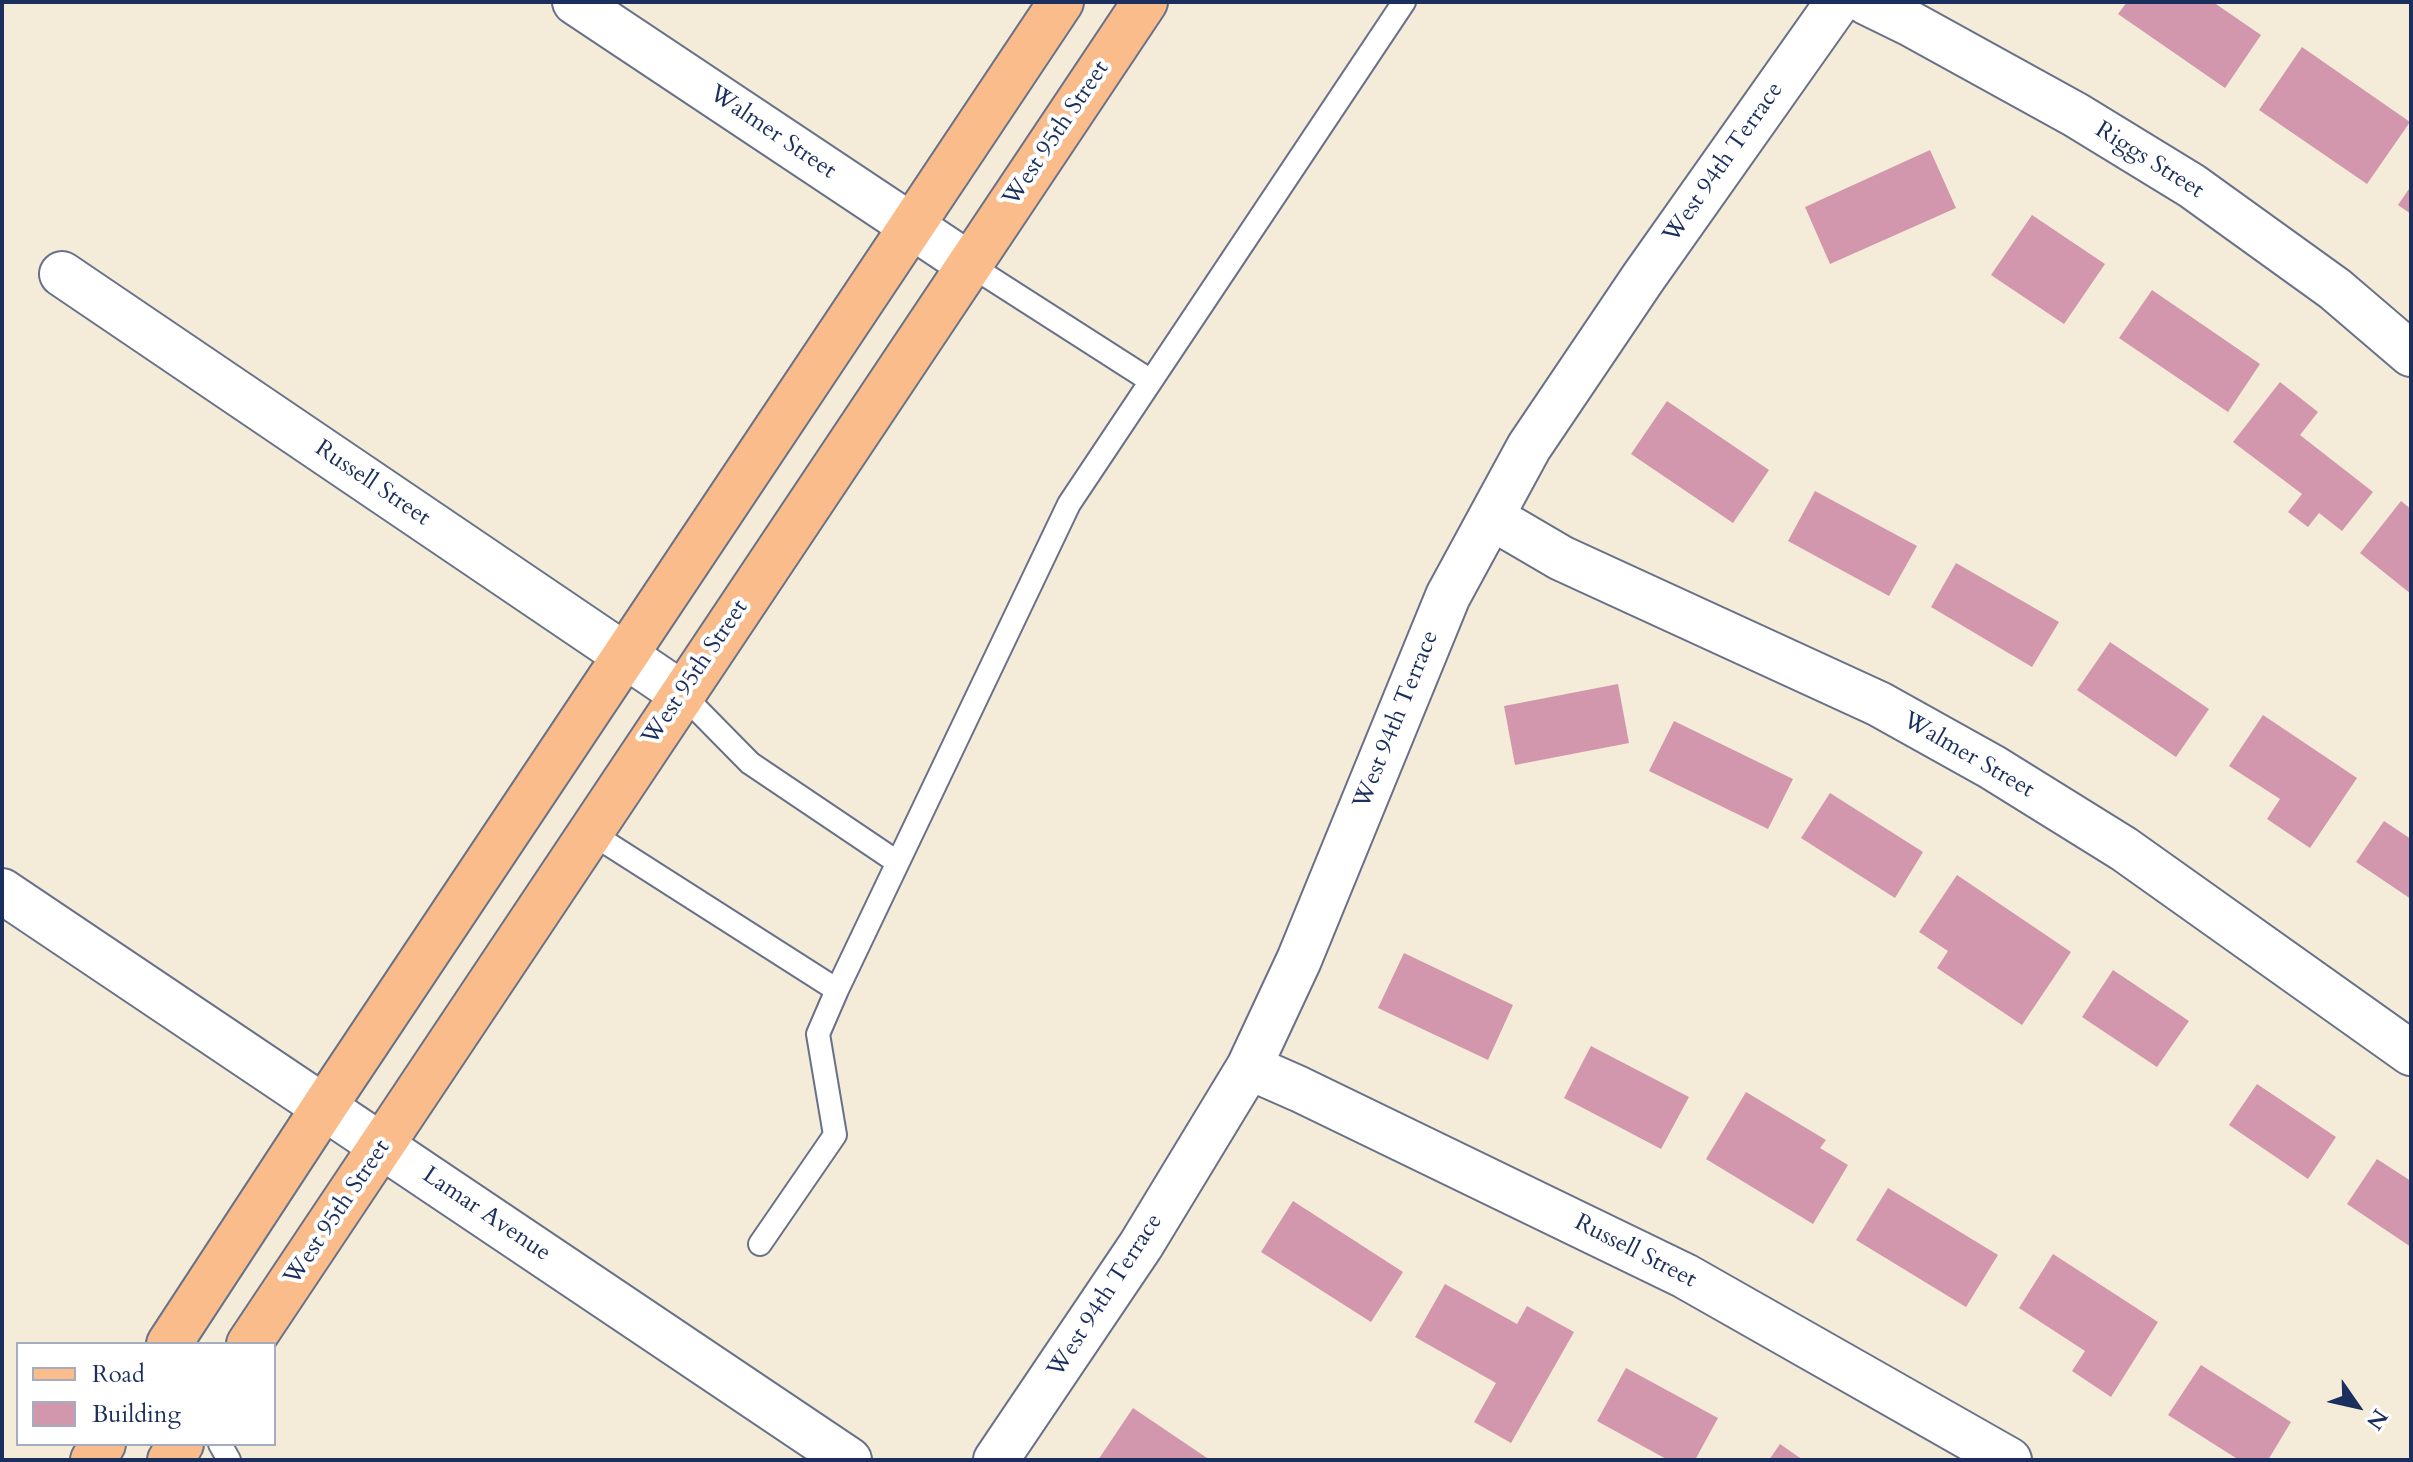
<!DOCTYPE html>
<style>
body{margin:0}
#map{position:relative;width:2413px;height:1462px;overflow:hidden;background:#f4ecd9;font-family:Cardo,serif}
canvas{display:block}
.frame{position:absolute;inset:0;border:4px solid #1b2f5e;pointer-events:none}
.legend{position:absolute;left:16px;top:1342px;width:260px;height:104px;box-sizing:border-box;background:#fff;border:2px solid #a4acbf;margin:0;padding:10px 14px;list-style:none;font-size:24px;color:#1b2f5e}
.legend li{display:flex;align-items:center;gap:16px;height:40px}
.legend b{width:40px;border:2px solid #a4acbf}
.north{position:absolute;left:2317px;top:1366px;width:80px;height:80px;-webkit-text-stroke:6px #fff;paint-order:stroke;rotate:124deg;font-size:22px;font-weight:700;line-height:32px;text-align:center;color:#1b2f5e}
.north::after{content:'';display:block;margin:auto;width:28px;height:36px;background:#1b2f5e;clip-path:polygon(50% 0,100% 100%,50% 72%,0 100%)}
</style>
<div id="map">
<canvas width="2413" height="1462"></canvas>
<div class="frame"></div>
<ul class="legend">
<li><b style="height:10px;background:#f9bc8a"></b>Road</li>
<li><b style="height:22px;background:#d297ad"></b>Building</li>
</ul>
<div class="north">N</div>
</div>
<script>
const g = document.querySelector('canvas').getContext('2d');
g.lineJoin = 'round';
function fillPath(path, color) { g.fillStyle = color; g.fill(path, 'evenodd'); }
function stroke(path, color, width, dash) { g.strokeStyle = color; g.lineWidth = width; g.lineCap = dash ? 'butt' : 'round'; g.setLineDash(dash || []); g.stroke(path); }
function label(font, color, halo, rows, align = 'center') {
  g.font = font + ' Cardo,serif'; g.lineWidth = 8; g.setLineDash([]); g.textBaseline = 'middle'; g.strokeStyle = halo; g.fillStyle = color; for (const [text, x, y, turn = 0] of rows) {
    g.save(); g.translate(x, y); g.rotate((+turn || 0) * Math.PI / 180); g.textAlign = isNaN(turn) ? turn : align; if (halo) g.strokeText(text, 0, 0); g.fillText(text, 0, 0); g.restore();
  }
}
const building = new Path2D(`
 M2127,2H2213L2261,35L2225,88L2118,14Z
 M2302,47L2410,122L2367,184L2259,110Z
 M1930,150L1956,208L1830,264L1805,207Z
 M2411,186V214L2398,205Z
 M2032,215L2105,264L2064,324L1991,275Z
 M2152,290L2260,364L2228,412L2119,338Z
 M2280,382L2318,412L2300,435L2373,492L2342,531L2319,513L2308,527L2288,512L2302,494L2233,442Z
 M1667,401L1769,470L1733,523L1631,454Z
 M1815,491L1917,546L1889,596L1788,541Z
 M2401,501L2411,509V594L2360,553Z
 M1956,563L2059,622L2032,667L1931,607Z
 M2110,642L2209,709L2176,757L2077,690Z
 M1618,684L1629,743L1515,765L1504,706Z
 M2263,715L2357,778L2310,848L2267,819L2280,799L2229,766Z
 M1674,721L1793,779L1768,829L1649,771Z
 M1830,793L1923,852L1895,898L1801,838Z
 M2384,821L2411,839V899L2356,862Z
 M1957,875L2071,952L2022,1025L1937,968L1948,951L1919,932Z
 M1404,953L1513,1005L1488,1060L1378,1008Z
 M2113,970L2189,1021L2157,1067L2082,1017Z
 M1591,1046L1689,1097L1661,1149L1564,1098Z
 M2257,1084L2336,1137L2308,1179L2229,1125Z
 M1746,1092L1826,1140L1820,1148L1848,1165L1813,1224L1706,1159Z
 M2377,1159L2411,1181V1247L2347,1204Z
 M1888,1188L1998,1255L1966,1307L1856,1240Z
 M1293,1201L1403,1272L1371,1322L1261,1252Z
 M2053,1254L2158,1322L2111,1397L2072,1371L2085,1351L2019,1308Z
 M1445,1284L1517,1324L1527,1306L1574,1332L1511,1443L1474,1422L1496,1383L1415,1337Z
 M2201,1365L2291,1422L2268,1460H2239L2168,1415Z
 M1626,1368L1718,1418L1695,1460H1668L1597,1421Z
 M1133,1408L1210,1460H1098Z
 M1780,1444L1803,1460H1769Z`);
const service = new Path2D(`
 M970,265L1151,381
 M682,694L750,763L897,862
 M591,833L837,990L818,1034L835,1135L760,1244
 M837,990L1069,504L1404,2
 M220,1444L229,1460`);
const minor = new Path2D(`
 M575,2L970,265
 M1866,2L1911,24L2076,115L2192,186L2335,289L2411,354
 M62,274L682,694
 M1491,517L1561,558L1879,704L1992,767L2124,849L2411,1053
 M1249,1067L1299,1089L1685,1276L2009,1460
 M996,1460L1141,1245L1249,1067L1299,960L1448,596L1529,447L1643,278L1838,2`);
const tertiary = new Path2D(`
 M2,891L849,1460`);
const primary = new Path2D(`
 M169,1344L324,1107L1061,2
 M249,1344L1145,2
 M93,1460L103,1444
 M170,1460L181,1444`);
const streetNames = [
 ["Walmer Street",772,133,34],
 ["West 95th Street",1057,134,-56],
 ["Riggs Street",2149,161,32],
 ["West 94th Terrace",1724,163,-55],
 ["Russell Street",372,484,34],
 ["West 95th Street",696,673,-56],
 ["West 94th Terrace",1397,720,-68],
 ["Walmer Street",1968,756,30],
 ["West 95th Street",338,1213,-56],
 ["Lamar Avenue",486,1215,34],
 ["Russell Street",1635,1252,27],
 ["West 94th Terrace",1106,1296,-57]
];
fillPath(building, '#d297ad');
stroke(service, '#677189', 26);
stroke(minor, '#677189', 48);
stroke(tertiary, '#677189', 48);
stroke(primary, '#677189', 48);
stroke(service, '#fff', 22);
stroke(minor, '#fff', 44);
stroke(tertiary, '#fff', 44);
stroke(primary, '#f9bc8a', 44);
label('24px', '#1b2f5e', '#fff', streetNames);
</script>
